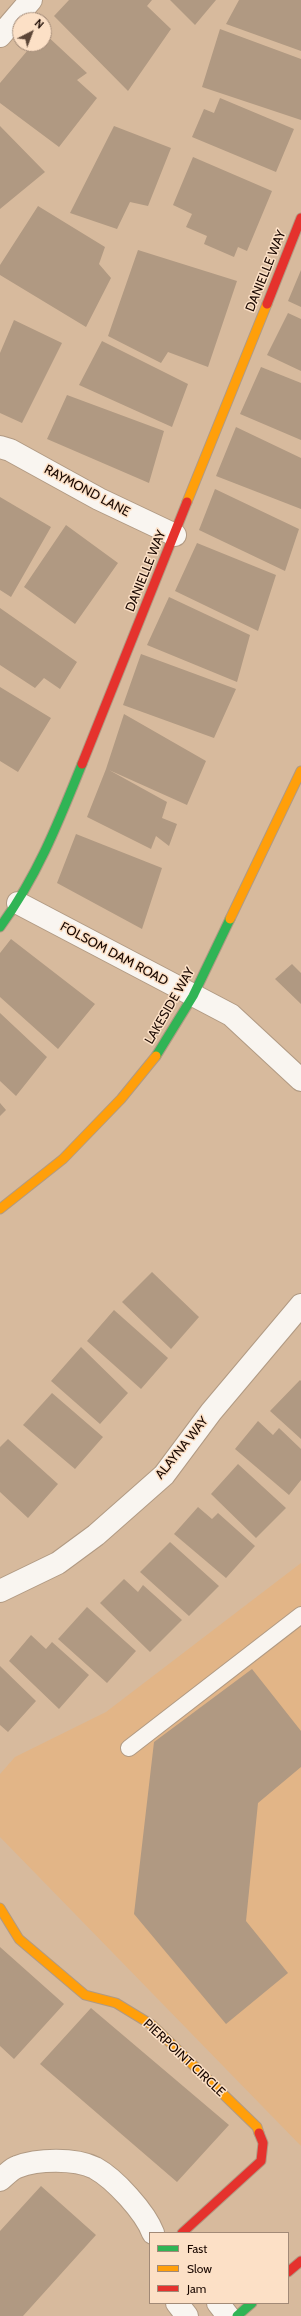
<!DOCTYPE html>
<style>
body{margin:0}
#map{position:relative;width:301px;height:2316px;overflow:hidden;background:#d7ba9d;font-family:Cabin,sans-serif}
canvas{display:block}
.legend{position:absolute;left:149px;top:2232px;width:140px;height:72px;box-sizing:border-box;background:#fce0c6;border:1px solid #a28a77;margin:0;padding:5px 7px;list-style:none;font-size:12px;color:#1a0800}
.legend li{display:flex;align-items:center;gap:8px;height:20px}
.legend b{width:20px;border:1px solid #a28a77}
.north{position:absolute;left:12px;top:12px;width:40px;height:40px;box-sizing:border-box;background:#fce0c6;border:1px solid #a28a77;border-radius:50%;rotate:42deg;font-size:11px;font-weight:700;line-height:16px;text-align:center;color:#1a0800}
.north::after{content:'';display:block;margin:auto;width:14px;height:18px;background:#5c4637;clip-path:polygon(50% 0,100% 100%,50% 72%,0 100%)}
</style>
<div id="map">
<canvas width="301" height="2316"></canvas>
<ul class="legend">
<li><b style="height:5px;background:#30b455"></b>Fast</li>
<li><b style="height:5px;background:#ff9f0a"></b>Slow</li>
<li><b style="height:5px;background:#e5322d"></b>Jam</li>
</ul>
<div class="north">N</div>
</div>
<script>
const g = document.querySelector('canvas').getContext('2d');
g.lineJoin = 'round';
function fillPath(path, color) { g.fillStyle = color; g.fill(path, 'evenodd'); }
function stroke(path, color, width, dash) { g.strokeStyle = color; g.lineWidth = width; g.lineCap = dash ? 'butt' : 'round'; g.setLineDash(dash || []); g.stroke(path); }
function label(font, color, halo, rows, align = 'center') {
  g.font = font + ' Cabin,sans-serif'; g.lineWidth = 3; g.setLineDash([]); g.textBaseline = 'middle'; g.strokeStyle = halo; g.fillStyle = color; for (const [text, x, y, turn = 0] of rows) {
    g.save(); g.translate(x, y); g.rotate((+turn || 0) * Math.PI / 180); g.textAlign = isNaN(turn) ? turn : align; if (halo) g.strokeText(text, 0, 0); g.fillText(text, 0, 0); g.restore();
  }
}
const built = new Path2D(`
 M301,1563V2146L0,1837V1774L15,1757L106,1712Z`);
const building = new Path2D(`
 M69,0H152L147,6L171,29L128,91L54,16Z
 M170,0H216L195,25Z
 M239,0H301V51L226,24Z
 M220,29L301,59V120L202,87Z
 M44,33L87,73L77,80L97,98L59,147L0,103V83L33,44H44Z
 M220,98L294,129L276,172L192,137L204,109L214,113Z
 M0,126L45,172L0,209Z
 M114,126L171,148L148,206L130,202L117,229L70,213Z
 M193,157L272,191L247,251L238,247L234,257L204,244L207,236L186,227L192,214L173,205Z
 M38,206L105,247L99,264L111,278L86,327L0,275V265Z
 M138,250L237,281L208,367L168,352L161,363L108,336Z
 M301,270V307L288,301Z
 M288,313L301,319V371L267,355Z
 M14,320L62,343L22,423L0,413V353Z
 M102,341L188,384L172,427L79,385Z
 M261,367L301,383V440L240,414Z
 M67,395L164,431L149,483L47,439Z
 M236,427L301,458V509L216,476Z
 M215,489L299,529L285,571L199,530Z
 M0,497L51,527L11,597L0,590Z
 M66,525L118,563L75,624L24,587Z
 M197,543L276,575L258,631L175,591Z
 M169,597L250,635L237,682L147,645Z
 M0,608L77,662L60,689L44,678L35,688L0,665Z
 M141,654L236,689L214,738L123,705Z
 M0,687L51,718L18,772L0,761Z
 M124,714L206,761L187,805L109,770L167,802L162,818L177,824L169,846L156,836L151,849L87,817L106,769Z
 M76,834L162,868L142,929L57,883Z
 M11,939L95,1004L58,1049L0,997V953Z
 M292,964L301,973V1004L275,979Z
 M0,1013L47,1057L16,1096L0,1081Z
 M0,1103L6,1110L0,1116Z
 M152,1272L199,1317L171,1349L122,1302Z
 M114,1310L168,1358L141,1389L87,1341Z
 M81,1347L128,1393L100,1424L51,1381Z
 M300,1380L301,1381V1439L270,1411Z
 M52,1393L103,1437L75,1469L23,1425Z
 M258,1421L273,1435L279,1428L301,1449V1480L289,1495L235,1449Z
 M8,1439L58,1484L28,1518L0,1492V1447Z
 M238,1464L286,1508L256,1538L211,1494Z
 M198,1507L212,1519L218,1513L255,1546L226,1578L174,1534Z
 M170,1542L219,1586L189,1616L140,1572Z
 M124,1579L138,1592L143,1585L182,1620L150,1652L100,1603Z
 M87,1607L136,1651L107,1683L58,1639Z
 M31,1635L46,1649L52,1642L89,1675L59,1709L9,1661Z
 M0,1666L36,1701L8,1732L0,1725Z
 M252,1669L301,1731V1767L258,1803L246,1921L288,1973L226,2024L134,1914L154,1742Z
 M0,1947L64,2004L14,2059L0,2046Z
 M91,2008L229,2125L177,2182L40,2064Z
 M41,2186L96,2235L23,2316H0V2231Z`);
const lane = new Path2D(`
 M129,1748L301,1615`);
const street = new Path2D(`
 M0,36L31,0
 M0,447L10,450L99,499L175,535
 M18,903L231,1015L301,1080
 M0,1591L58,1563L96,1535L164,1475L211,1412L301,1305
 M0,2180C5,2176 11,2169 17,2167C37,2159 75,2158 95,2168C115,2179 145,2212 153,2233
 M177,2303L187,2316
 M218,2303L228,2316`);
const fast = new Path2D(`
 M0,927C37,877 59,821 82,764
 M156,1056L193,996L230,919
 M237,2316L252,2303`);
const slow = new Path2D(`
 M187,502L267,304
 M230,919L301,771
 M0,1209L63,1159L121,1099L156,1056
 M0,1908L19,1939L85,1995L116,2003L152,2025L257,2127L259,2133`);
const jam = new Path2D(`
 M267,304L301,218
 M82,764L187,502
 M182,2233L261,2161L263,2143L259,2133
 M288,2272L301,2261`);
const streetNames = [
 ["DANIELLE WAY",266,271,-68],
 ["RAYMOND LANE",87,491,28],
 ["DANIELLE WAY",146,571,-68],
 ["FOLSOM DAM ROAD",114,954,28],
 ["LAKESIDE WAY",170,1006,-60],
 ["ALAYNA WAY",182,1448,-51],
 ["PIERPOINT CIRCLE",184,2058,43]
];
fillPath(built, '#e2b587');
fillPath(building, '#b09982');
stroke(lane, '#b19a83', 18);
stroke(street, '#b19a83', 24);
stroke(fast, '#b19a83', 11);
stroke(slow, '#b19a83', 11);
stroke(jam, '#b19a83', 11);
stroke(lane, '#f9f5f0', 16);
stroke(street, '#f9f5f0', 22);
stroke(fast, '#30b455', 9);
stroke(slow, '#ff9f0a', 9);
stroke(jam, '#e5322d', 9);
label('13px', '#1a0800', '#fce0c6', streetNames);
</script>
